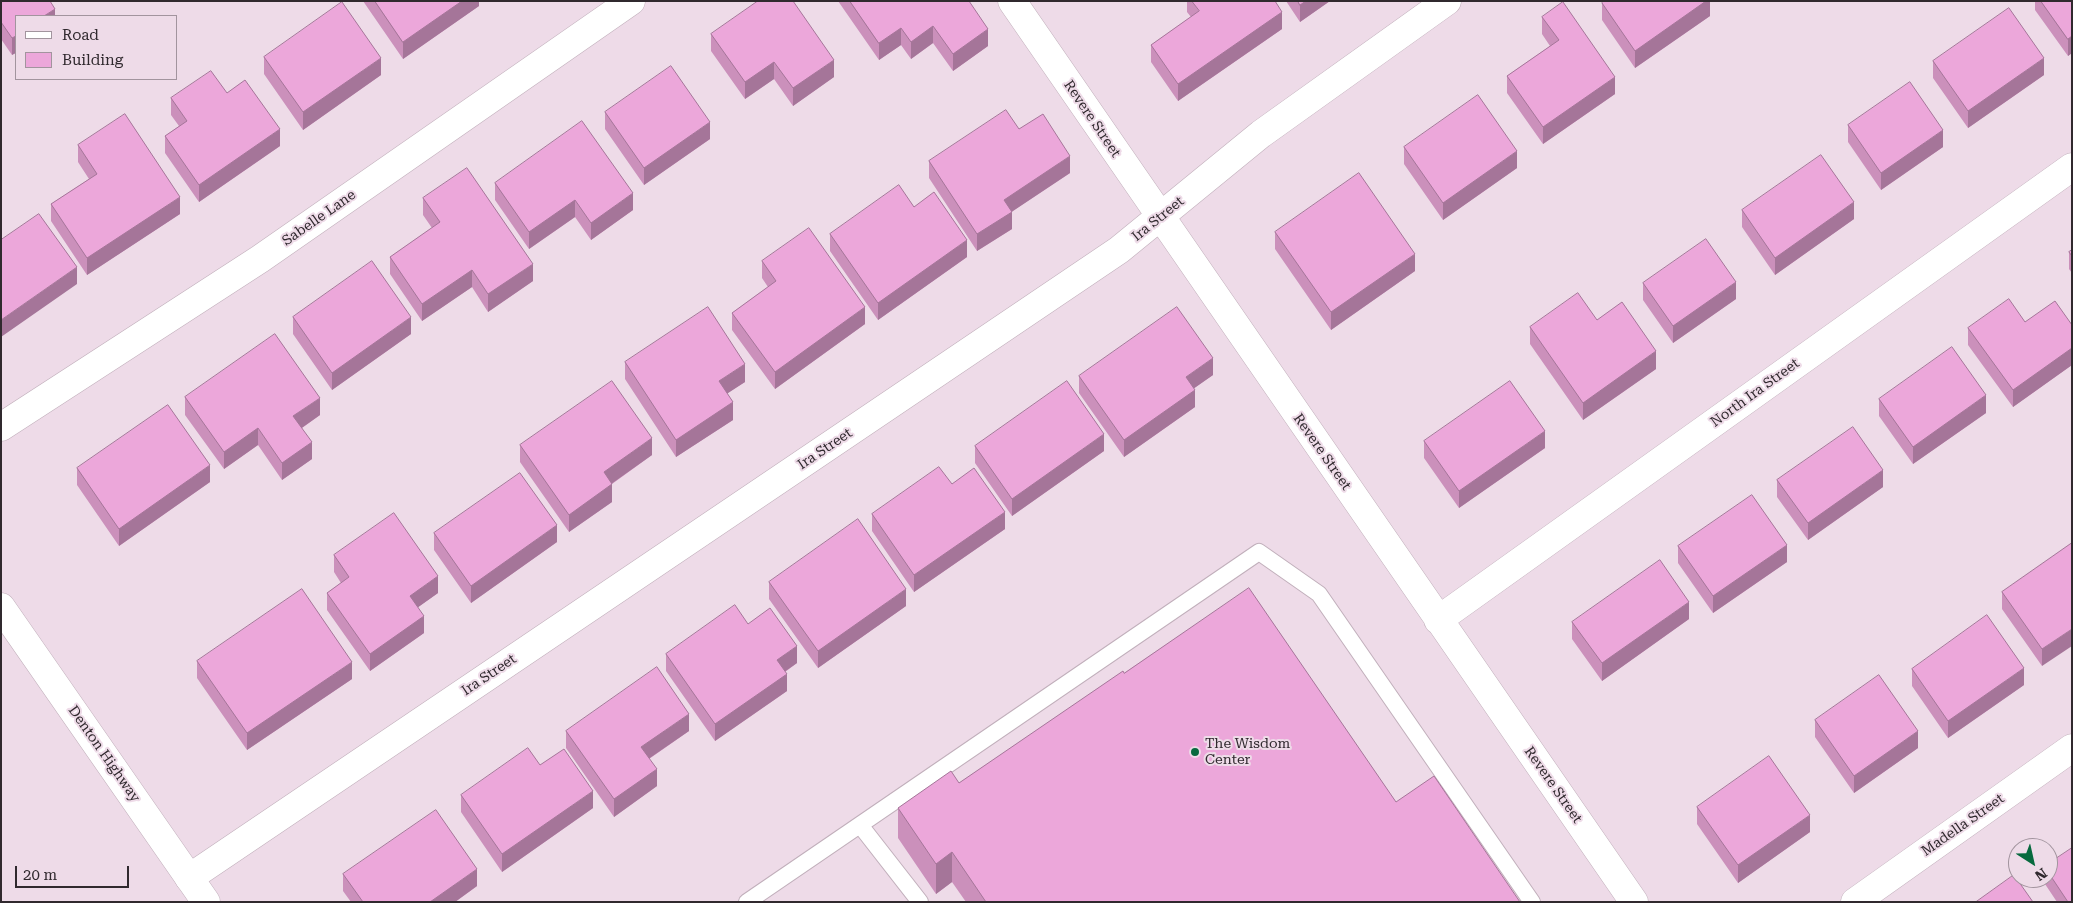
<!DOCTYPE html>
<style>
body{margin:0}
#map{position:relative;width:2073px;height:903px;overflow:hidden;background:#eedbe8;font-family:"Roboto Serif",serif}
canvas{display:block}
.frame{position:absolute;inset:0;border:2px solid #30292e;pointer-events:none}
.legend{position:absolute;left:15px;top:15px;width:162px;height:65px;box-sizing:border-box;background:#eedbe8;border:1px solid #a2949e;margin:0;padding:6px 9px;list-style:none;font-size:15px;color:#30292e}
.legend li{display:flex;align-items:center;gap:10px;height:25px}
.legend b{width:25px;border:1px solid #a2949e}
.north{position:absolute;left:2008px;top:838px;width:50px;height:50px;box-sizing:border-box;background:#eedbe8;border:1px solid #a2949e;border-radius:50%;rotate:145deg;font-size:14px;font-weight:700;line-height:20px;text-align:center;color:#30292e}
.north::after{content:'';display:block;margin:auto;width:18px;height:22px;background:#07693e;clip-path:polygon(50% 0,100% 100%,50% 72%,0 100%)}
.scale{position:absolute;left:15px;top:866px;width:114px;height:22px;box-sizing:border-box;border:2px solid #30292e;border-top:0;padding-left:6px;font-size:15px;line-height:18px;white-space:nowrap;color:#30292e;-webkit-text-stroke:4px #eedbe8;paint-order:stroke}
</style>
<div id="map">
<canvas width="2073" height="903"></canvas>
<div class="frame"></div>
<ul class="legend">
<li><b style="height:6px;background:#fff"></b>Road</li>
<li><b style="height:14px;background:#eca7da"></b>Building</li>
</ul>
<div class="north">N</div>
<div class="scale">20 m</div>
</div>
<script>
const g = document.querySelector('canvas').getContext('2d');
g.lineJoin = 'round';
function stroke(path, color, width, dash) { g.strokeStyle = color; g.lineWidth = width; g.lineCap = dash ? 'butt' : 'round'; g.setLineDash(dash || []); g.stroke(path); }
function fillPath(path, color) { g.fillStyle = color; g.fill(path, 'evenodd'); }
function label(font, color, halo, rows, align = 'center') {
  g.font = font + ' "Roboto Serif",serif'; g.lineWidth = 4; g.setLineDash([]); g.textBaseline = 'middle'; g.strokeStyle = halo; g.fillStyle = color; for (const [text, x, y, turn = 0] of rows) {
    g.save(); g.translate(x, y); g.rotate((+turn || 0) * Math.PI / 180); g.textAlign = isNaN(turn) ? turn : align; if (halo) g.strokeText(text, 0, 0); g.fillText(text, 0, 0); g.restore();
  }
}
const lane = new Path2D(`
 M860,825L920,902
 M747,902L1259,552L1319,594L1532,902`);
const street = new Path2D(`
 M1012,1L1634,902
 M1,427L260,259L631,1
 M1438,620L2072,167
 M189,878L1119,250L1261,134L1447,1
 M1855,902L2072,748`);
const primary = new Path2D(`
 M1,607L206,902`);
const wall = new Path2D(`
 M1,1L55,16L12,55L1,39Z
 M363,1H479V6L403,59Z
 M838,1H969L988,46L953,71L933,43L911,59L901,45L879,60Z
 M1187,1H1275L1282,29L1178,101L1151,62V45L1191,17L1187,12Z
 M1286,1H1330L1300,22Z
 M1710,1V16L1635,68L1602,20V3Z
 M2035,1H2072V53L2068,56L2035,10Z
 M1542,17L1615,94L1543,144L1507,93V76L1550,46L1542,34Z
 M711,34L834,77L793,106L774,79L745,99L711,51Z
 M264,57L381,75L303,130L264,74Z
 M1933,61L2044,75L1968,128L1933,78Z
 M227,93L280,146L199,202L165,153V136L179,126L171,115V98Z
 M605,112L710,139L644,185L605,129Z
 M1848,125L1943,147L1881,190L1848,142Z
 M1019,129L1070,173L1011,212L1012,229L977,251L929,178V161Z
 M78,145L180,214L87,275L51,221V204L89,179L78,162Z
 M1404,147L1517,168L1443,220L1404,164Z
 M495,183L633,210L591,240L575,217L529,249L495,200Z
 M423,198L533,281L488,312L472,287L422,321L390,274V257L432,228L423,215Z
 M914,207L967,257L878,320L830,251V234Z
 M1742,210L1854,219L1775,275L1742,227Z
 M1275,232L1415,271L1331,330L1275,249Z
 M2072,250V273L2069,269V252Z
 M762,261L865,324L775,389L732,330V313L768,287L762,278Z
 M1643,283L1736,299L1673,343L1643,300Z
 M293,317L411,334L332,390L293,334Z
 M1597,320L1656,369L1583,420L1530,344V327Z
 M2025,322L2072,325V365L2013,407L1968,345V328Z
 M625,362L745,382L727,393L733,420L676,457L625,379Z
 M1213,375L1194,388L1195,407L1124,457L1079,393V376Z
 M185,397L320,415L302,428L312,459L282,480L258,445L224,469L185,415Z
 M1879,399L1986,413L1913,464L1879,416Z
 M1424,441L1545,448L1459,508L1424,458Z
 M520,445L652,455L612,484V502L569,532L520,462Z
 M975,446L1104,451L1012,516L975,463Z
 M77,468L210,482L119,546L77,485Z
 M1777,480L1883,487L1808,540L1777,497Z
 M952,484L1005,529L914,592L872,531V514Z
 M434,533L557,542L471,603L434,550Z
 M2072,543L2042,666L2002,609V592Z
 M1678,546L1787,562L1713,613L1678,563Z
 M334,555L438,593L418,607L424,633L370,671L327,610V593L341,583L334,572Z
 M769,582L906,606L818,668L769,599Z
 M1689,619L1602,681L1572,639V622Z
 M748,624L797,663L785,672L787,691L715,741L666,671V654Z
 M197,661L352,679L247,750L197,678Z
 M1912,669L2024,685L1948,738L1912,686Z
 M1124,673L1396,802L1520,902H966L952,882L936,894L898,838V808L959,783Z
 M1815,720L1918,748L1854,793L1815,737Z
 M566,731H689L649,759L657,786L614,817L566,748Z
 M461,795L593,808L502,872L461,812Z
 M1697,807L1810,832L1738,883L1697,824Z
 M2048,864L2072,902H2057L2045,884V878H2048Z
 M343,874L477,886L455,902H351L343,891Z`);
const shadedWall = new Path2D(`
 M462,1H479V6L403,59V42Z
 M1306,1H1330L1300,22V5Z
 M1706,1H1710V16L1635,68V51Z
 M55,9V16H44Z
 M1282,12V29L1178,101V84Z
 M933,26V43L911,59V42Z
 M901,28V45L879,60V43Z
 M988,29V46L953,71V54Z
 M16,36V53L12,55V38Z
 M2072,36V53L2068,56V39Z
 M381,58V75L303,130V112Z
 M2044,58V75L1968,128V111Z
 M834,60V77L793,106V88Z
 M774,62V79L745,99V82Z
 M1615,77V94L1543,144V127Z
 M710,122V139L644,185V168Z
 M280,129V146L199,202V185Z
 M1943,130V147L1881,190V173Z
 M1517,151V168L1443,220V203Z
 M1070,156V173L1004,217V200Z
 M633,193V210L591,240V223Z
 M180,197V214L87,275V258Z
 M575,200V217L529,249V232Z
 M1854,202V219L1775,275V258Z
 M1012,212V229L977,251V234Z
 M967,240V257L878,320V303Z
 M1415,254V271L1331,330V312Z
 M533,264V281L488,312V294Z
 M77,267V284L1,337V320Z
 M472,270V287L422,321V304Z
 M1736,282V299L1673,343V326Z
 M865,307V324L775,389V372Z
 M411,317V334L332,390V373Z
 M2072,348V365L2013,407V390Z
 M1656,351V369L1583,420V403Z
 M1213,358V375L1186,394V377Z
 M745,364V382L719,399V381Z
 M1195,390V407L1124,457V440Z
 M1986,395V413L1913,464V447Z
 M320,398V415L293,434V416Z
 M733,402V420L676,457V440Z
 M258,428V445L224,469V452Z
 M1545,431V448L1459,508V491Z
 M1104,434V451L1012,516V499Z
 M652,438V455L604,489V472Z
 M312,442V459L282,480V463Z
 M210,465V482L119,546V529Z
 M1883,470V487L1808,540V523Z
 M612,484V502L569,532V515Z
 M1005,512V529L914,592V575Z
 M557,525V542L471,603V586Z
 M1787,545V562L1713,613V596Z
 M438,576V593L410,613V596Z
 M906,589V606L818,668V651Z
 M1689,602V619L1602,681V663Z
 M424,616V633L370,671V654Z
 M2072,629V646L2042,666V649Z
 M797,646V663L777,677V660Z
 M352,662V679L247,750V733Z
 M2024,668V685L1948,738V721Z
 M787,674V691L715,741V724Z
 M689,714V731L641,764V747Z
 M1918,731V748L1854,793V776Z
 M657,769V786L614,817V799Z
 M593,791V808L502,872V854Z
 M1810,815V832L1738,883V865Z
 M952,852V882L936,894V864Z
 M477,869V886L455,902H430Z`);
const building = new Path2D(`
 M1,1H50L55,9L44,16H16V36L12,38L1,22Z
 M375,1H462L403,42Z
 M758,1H793L834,60L793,88L774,62L745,82L711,34Z
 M850,1H969L988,29L953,54L933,26L911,42L901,28L879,43Z
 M1192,1H1275L1282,12L1178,84L1151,45L1199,11Z
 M1298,1H1306L1300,5Z
 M1604,1H1706L1635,51L1602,3Z
 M2041,1H2072V36L2068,39Z
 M342,2L381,58L303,112L264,57Z
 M1563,2L1615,77L1543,127L1507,76L1559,40L1542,17Z
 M2009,8L2044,58L1968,111L1933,61Z
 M671,66L710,122L644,168L605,112Z
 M211,71L227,93L245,80L280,129L199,185L165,136L187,121L171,98Z
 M1910,82L1943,130L1881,173L1848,125Z
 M1478,95L1517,151L1443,203L1404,147Z
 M1006,110L1019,129L1043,114L1070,156L1004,200L1012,212L977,234L929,161Z
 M125,114L180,197L87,258L51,204L97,174L78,145Z
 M582,121L633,193L591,223L575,200L529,232L495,183Z
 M1821,155L1854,202L1775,258L1742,210Z
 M467,168L533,264L488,294L472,270L422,304L390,257L440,222L423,198Z
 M1359,173L1415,254L1331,312L1275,232Z
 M899,185L914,207L934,192L967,240L878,303L830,234Z
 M39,214L77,267L1,320V240Z
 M809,228L865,307L775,372L732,313L776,281L762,261Z
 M1706,239L1736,282L1673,326L1643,283Z
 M2072,250V256L2069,252Z
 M372,261L411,317L332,373L293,317Z
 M1578,293L1597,320L1622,302L1656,351L1583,403L1530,327Z
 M2009,299L2025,322L2055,301L2072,325V348L2013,390L1968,328Z
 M708,307L745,364L719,381L733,402L676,440L625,362Z
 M1177,307L1213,358L1186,377L1195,390L1124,440L1079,376Z
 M275,334L320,398L293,416L312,442L282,463L258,428L224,452L185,397Z
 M1952,347L1986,395L1913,447L1879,399Z
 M612,381L652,438L604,472L612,484L569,515L520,445Z
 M1067,381L1104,434L1012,499L975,446Z
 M1510,381L1545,431L1459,491L1424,441Z
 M168,405L210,465L119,529L77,468Z
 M1853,427L1883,470L1808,523L1777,480Z
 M939,467L952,484L974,468L1005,512L914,575L872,514Z
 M520,473L557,525L471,586L434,533Z
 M1752,495L1787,545L1713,596L1678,546Z
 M394,513L438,576L410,596L424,616L370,654L327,593L349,577L334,555Z
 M858,519L906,589L818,651L769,582Z
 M2072,543V629L2042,649L2002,592Z
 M1660,560L1689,602L1602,663L1572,622Z
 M1249,588L1396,802L1434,776L1520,902H986L952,852L936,864L898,808L951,771L959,783L1123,671L1124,673Z
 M302,589L352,662L247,733L197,661Z
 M735,605L748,624L770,608L797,646L777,660L787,674L715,724L666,654Z
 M1987,615L2024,668L1948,721L1912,669Z
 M657,667L689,714L641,747L657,769L614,799L566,731Z
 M1879,675L1918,731L1854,776L1815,720Z
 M528,748L540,765L564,749L593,791L502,854L461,795Z
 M1769,756L1810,815L1738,865L1697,807Z
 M436,810L477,869L430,902H363L343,874Z
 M2072,848V902H2068L2048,872V864Z
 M2014,875L2033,902H1976Z`);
const markers = [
 [1195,752,5,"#07693e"]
];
const streetNames = [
 ["Revere Street",1092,119,56],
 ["Sabelle Lane",319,218,-35],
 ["Ira Street",1158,219,-39],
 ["North Ira Street",1755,393,-36],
 ["Ira Street",825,449,-34],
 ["Revere Street",1322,452,55],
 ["Ira Street",489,675,-34],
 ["Denton Highway",104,754,55],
 ["Revere Street",1553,785,55],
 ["Madella Street",1963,825,-35]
];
const poiNames = [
 ["The Wisdom",1205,744],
 ["Center",1205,760]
];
stroke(lane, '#c1afbb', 18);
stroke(street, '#c1afbb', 29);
stroke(primary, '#c1afbb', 29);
stroke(lane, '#fff', 16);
stroke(street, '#fff', 28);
stroke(primary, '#fff', 28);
fillPath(wall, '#cb90bb');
fillPath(shadedWall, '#a57599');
fillPath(building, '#eca7da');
stroke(building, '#a57599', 1);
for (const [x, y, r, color] of markers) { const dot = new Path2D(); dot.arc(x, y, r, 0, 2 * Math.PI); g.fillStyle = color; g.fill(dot); stroke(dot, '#eedbe8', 2); }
label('14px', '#30292e', '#eedbe8', streetNames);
label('14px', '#30292e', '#eedbe8', poiNames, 'left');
</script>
